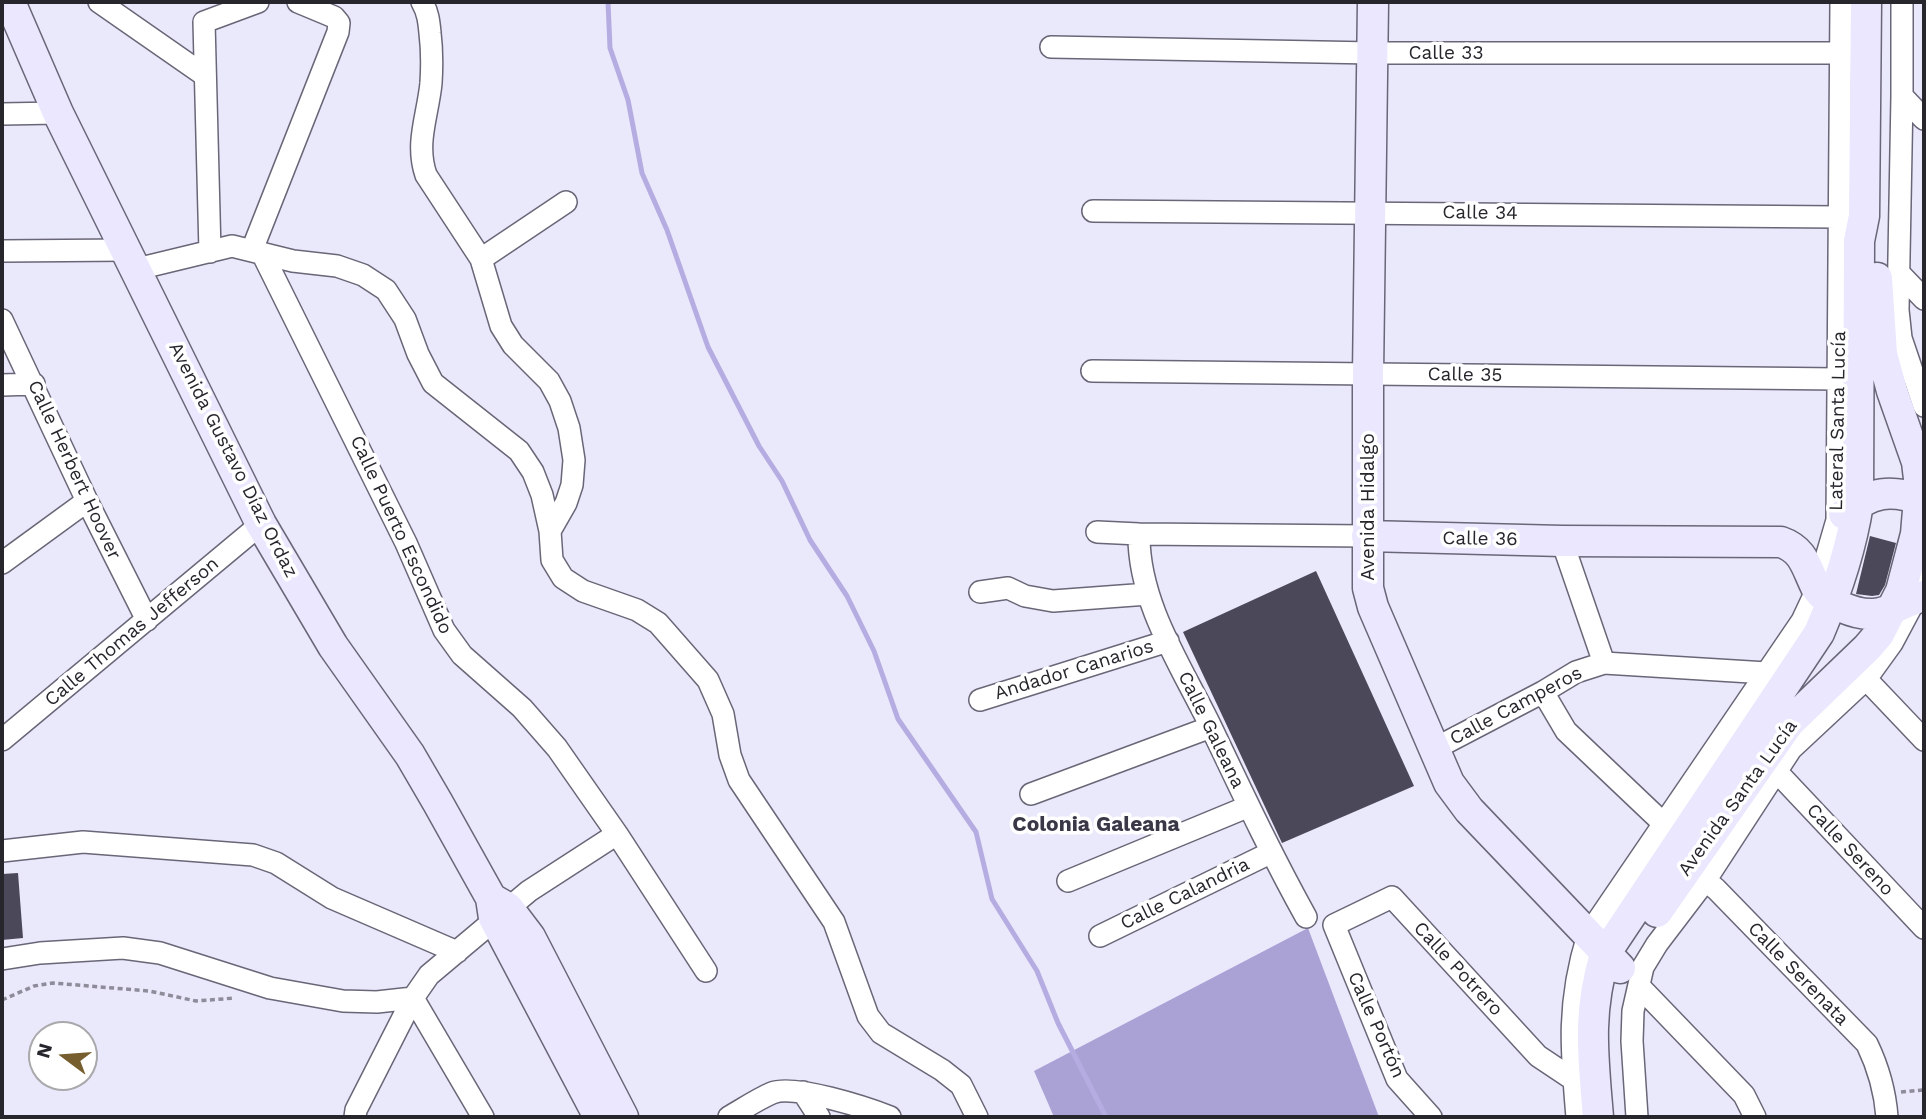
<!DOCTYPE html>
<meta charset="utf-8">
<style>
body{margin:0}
#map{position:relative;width:1926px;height:1119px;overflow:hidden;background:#eae8fb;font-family:"Work Sans",sans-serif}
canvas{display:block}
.frame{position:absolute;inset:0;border:4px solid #27262d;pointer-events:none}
.north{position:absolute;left:28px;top:1021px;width:70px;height:70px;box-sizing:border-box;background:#fff;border:2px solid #a9a8ab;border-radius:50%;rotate:286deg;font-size:19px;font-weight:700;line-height:28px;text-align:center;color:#27262d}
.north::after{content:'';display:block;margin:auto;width:24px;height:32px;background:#775e2f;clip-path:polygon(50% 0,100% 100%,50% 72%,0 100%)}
</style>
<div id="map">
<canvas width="1926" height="1119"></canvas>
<div class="frame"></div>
<div class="north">N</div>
</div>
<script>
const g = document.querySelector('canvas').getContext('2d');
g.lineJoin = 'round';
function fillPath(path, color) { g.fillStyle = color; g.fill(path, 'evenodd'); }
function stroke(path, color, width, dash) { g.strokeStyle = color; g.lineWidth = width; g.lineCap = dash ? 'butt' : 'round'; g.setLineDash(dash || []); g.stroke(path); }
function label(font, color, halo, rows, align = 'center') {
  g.font = font + ' "Work Sans",sans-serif'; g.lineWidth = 7; g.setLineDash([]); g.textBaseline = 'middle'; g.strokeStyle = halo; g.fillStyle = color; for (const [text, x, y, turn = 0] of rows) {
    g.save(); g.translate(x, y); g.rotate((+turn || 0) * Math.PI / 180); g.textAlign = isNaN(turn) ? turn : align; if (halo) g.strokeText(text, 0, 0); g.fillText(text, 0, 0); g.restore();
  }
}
const forest = new Path2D(`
 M1308,928L1379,1117H1054L1034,1071Z`);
const stream = new Path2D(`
 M608,2L610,48L628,100L642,173L667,230L708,347L759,446L782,481L810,540L847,596L874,651L898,719L976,832L992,899L1037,971L1058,1023L1106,1117`);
const building = new Path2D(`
 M1870,536L1896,543L1885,585L1879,595L1872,596L1856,594Z
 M1316,571L1414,786L1282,843L1183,632Z
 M18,873L23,938L2,940V874Z`);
const path = new Path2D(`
 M2,1000L34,986L53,983L149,991L196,1001L235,998
 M1901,1092L1924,1090`);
const street = new Path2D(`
 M99,2L204,75
 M422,2C428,12 429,22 430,33C432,49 432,67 431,83C428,115 415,143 426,175L481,259L501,326L513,345L549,381L560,401L569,428L574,460L572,485L566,503L550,531
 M1902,2V96L1898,310L1901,338L1924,406
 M1051,47L1373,53H1840
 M1902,96L1924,119
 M2,114L58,113
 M1093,211L1838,217L1850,212
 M252,250L338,32L339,23L334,17L298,2
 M2,251L127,250
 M210,252L204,22L258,2
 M263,255L406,543L444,630L462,655L522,708L557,748L617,834L706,971
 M481,259L566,202
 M137,269L232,246L293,261L337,266L363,275L386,290L405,319L418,354L433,383L519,451L533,472L542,495L550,531L552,560L563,578L583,591L637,610L658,623L708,680L723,714L730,755L739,780L834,922L868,1016L881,1033L942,1070L961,1085L977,1117
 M1899,273L1924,299
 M2,320L87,501L147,620
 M1092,371L1839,379
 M2,385L34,384
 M1097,532L1139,534L1367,536
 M1139,534C1138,603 1182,667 1211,727C1242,792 1271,854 1306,917
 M1562,541L1604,663
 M2,563L87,501
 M980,592L1008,588L1025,596L1053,601L1148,594
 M1866,679L1924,740
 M1543,692L1566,731L1665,825
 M980,700L1168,641
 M2,740L261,524
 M1434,749L1543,692L1576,672L1604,663L1767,673
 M1776,771L1924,928
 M1031,794L1211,727
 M2,851L83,842L253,855L276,863L332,898L457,952
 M1695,872L1716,889L1867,1044C1879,1069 1885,1090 1887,1117
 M1068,881L1247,807
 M1100,936L1270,853
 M2,959L40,953L123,948L160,953L270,988L343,1001L377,1002L413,998
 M1639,986L1744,1095L1755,1117
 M413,998L483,1117
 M803,1092L819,1117
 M355,1117L356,1110L413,998L429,975L529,891L617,834
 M729,1117C743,1109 758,1099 772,1093C794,1084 867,1108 890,1117
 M1431,1117L1397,1079L1334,925L1392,897L1538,1056L1574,1080
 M1577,1117C1571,1049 1567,1002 1588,935L1802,621L1817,589L1837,520L1841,2
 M1637,1117L1632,1041L1633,1011L1643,967L1657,944L1705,881L1791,749L1866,679L1892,643L1916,598L1924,568`);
const secondary = new Path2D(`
 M10,2L58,113L261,524L333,646L410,755L438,803L491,898L494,918L599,1117
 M1373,2L1368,374V588L1373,607L1449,783L1469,810L1620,968
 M1844,514C1873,491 1889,489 1924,500
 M1367,536L1562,541L1781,542C1804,550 1806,567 1816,587C1825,603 1856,615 1873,614C1890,614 1907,599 1924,596
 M494,900L508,908L530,937L623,1117
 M1657,912L1789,723L1867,648L1879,634L1901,591L1916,534L1920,487L1917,462L1892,391L1882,354L1877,278
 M1598,1117C1593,1056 1587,1014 1605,954L1819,633C1837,591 1851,549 1858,504L1859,241L1864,216L1866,2`);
const streetNames = [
 ["Calle 33",1446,53],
 ["Calle 34",1480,213,1],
 ["Calle 35",1465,375,1],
 ["Lateral Santa Lucía",1838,421,-89],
 ["Avenida Gustavo Díaz Ordaz",233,460,63],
 ["Calle Herbert Hoover",74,470,65],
 ["Avenida Hidalgo",1368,507,-90],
 ["Calle Puerto Escondido",401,535,65],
 ["Calle 36",1480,539,1],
 ["Calle Thomas Jefferson",132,632,-40],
 ["Andador Canarios",1074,670,-17],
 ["Calle Camperos",1516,706,-28],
 ["Calle Galeana",1211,730,64],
 ["Avenida Santa Lucía",1738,798,-54],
 ["Calle Sereno",1850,850,47],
 ["Calle Calandria",1185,894,-26],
 ["Calle Potrero",1458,969,47],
 ["Calle Serenata",1798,974,46],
 ["Calle Portón",1376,1025,66]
];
const neighbourhoodNames = [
 ["Colonia Galeana",1096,825]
];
fillPath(forest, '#aaa1d5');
stroke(stream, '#b5ade1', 5);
fillPath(building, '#4b4959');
stroke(street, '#696677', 24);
stroke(secondary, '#696677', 33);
stroke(path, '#8e8c9a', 3.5, [5, 3.5]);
stroke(street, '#fff', 21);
stroke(secondary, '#ebe7fe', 30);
label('19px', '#27262d', '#fff', streetNames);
label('bold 21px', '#3a3847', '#fff', neighbourhoodNames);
</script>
